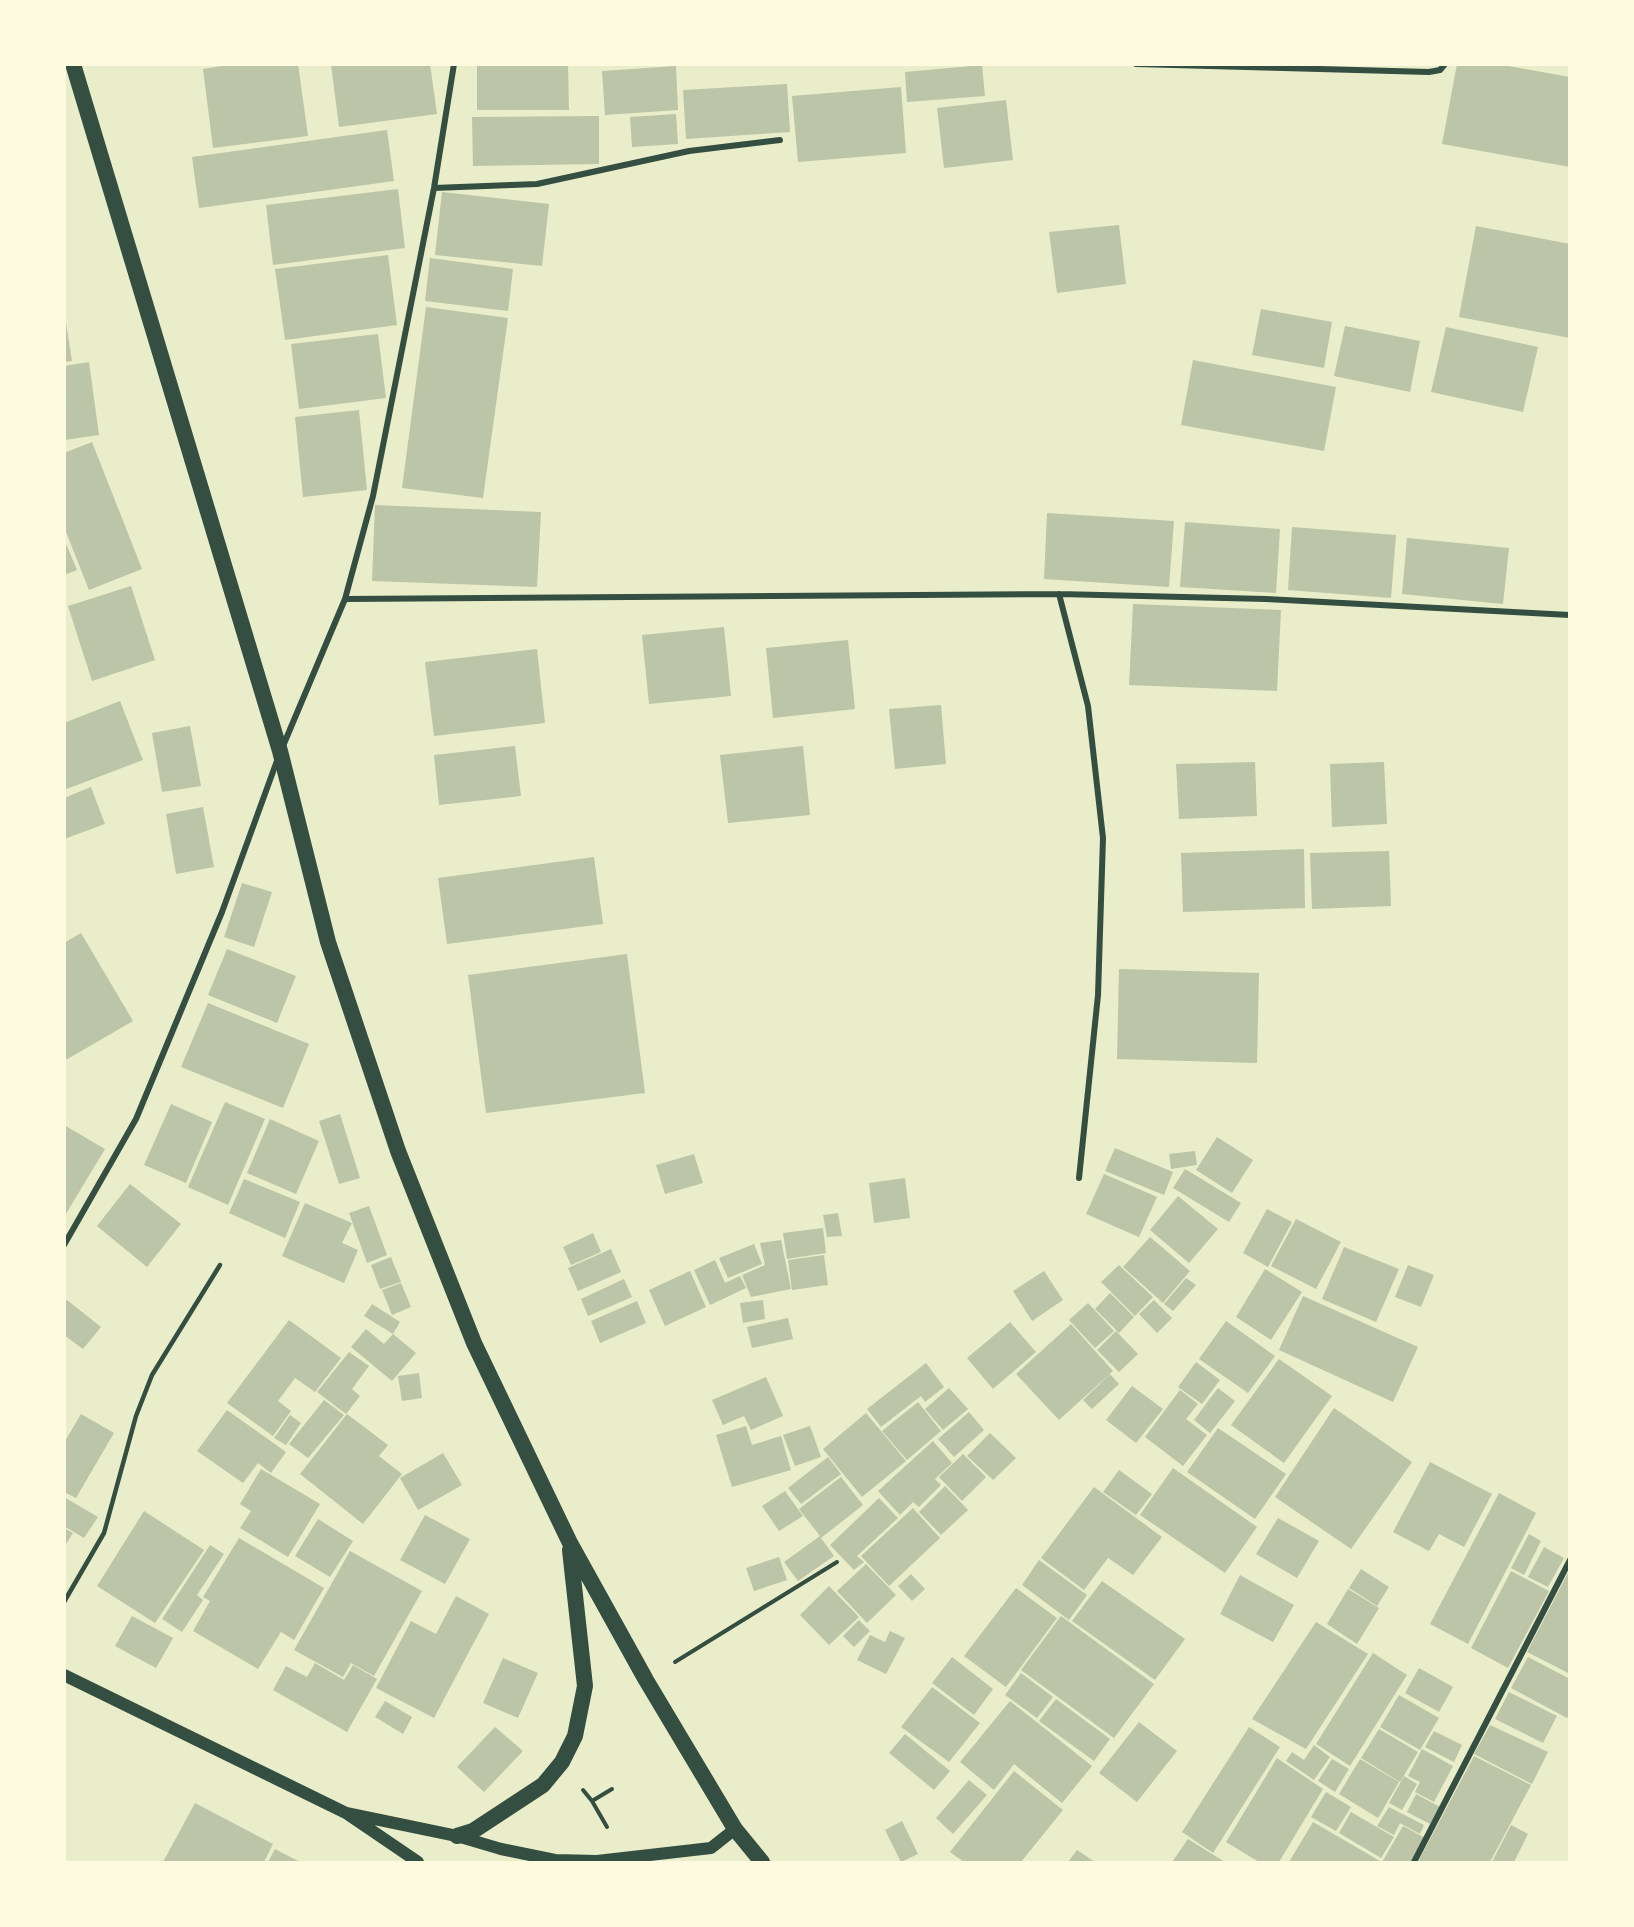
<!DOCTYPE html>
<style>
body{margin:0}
#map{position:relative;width:1634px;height:1927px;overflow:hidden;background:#e9edc9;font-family:Mulish,sans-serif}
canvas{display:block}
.frame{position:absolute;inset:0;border:66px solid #fefae0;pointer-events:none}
</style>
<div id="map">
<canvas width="1634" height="1927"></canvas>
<div class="frame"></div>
</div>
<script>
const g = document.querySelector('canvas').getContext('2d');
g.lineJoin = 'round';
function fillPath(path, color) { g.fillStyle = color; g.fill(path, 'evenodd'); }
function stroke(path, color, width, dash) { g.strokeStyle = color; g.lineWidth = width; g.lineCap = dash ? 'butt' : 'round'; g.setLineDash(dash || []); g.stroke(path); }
const building = new Path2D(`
 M235,64H298L308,136L213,148L203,69Z
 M331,64H430L437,114L339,127Z
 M477,64H568L569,110H477Z
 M1457,64H1497L1570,77V167L1442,144Z
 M982,65L985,96L907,102L905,72Z
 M676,66L678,110L605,115L602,71Z
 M787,84L790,132L686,139L683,90Z
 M901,87L906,153L798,162L792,96Z
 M1006,100L1013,160L944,168L937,108Z
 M676,114L678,144L632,147L630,117Z
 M599,116V164L473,166L472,117Z
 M387,130L394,181L199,208L192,157Z
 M398,189L405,248L273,265L266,205Z
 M442,192L549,204L542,266L435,255Z
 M1119,225L1126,284L1057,293L1049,232Z
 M1476,226L1570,244V338L1459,317Z
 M388,255L397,325L285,340L275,269Z
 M430,258L513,269L508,311L425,301Z
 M426,307L508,318L483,498L402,488Z
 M1261,309L1332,322L1324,368L1252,355Z
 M64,310L72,361L64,362Z
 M1345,326L1420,341L1410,392L1334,376Z
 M1446,327L1538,347L1523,412L1431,392Z
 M378,334L386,398L299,409L291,344Z
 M1193,360L1336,387L1324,451L1181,425Z
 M89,362L99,435L64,440V366Z
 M359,410L367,490L303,497L295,417Z
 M92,442L142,569L89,590L64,527V453Z
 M375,505L541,512L537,587L372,581Z
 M1047,513L1174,521L1169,587L1044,579Z
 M1185,522L1280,529L1276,593L1180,587Z
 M1292,527L1396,535L1391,598L1288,590Z
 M1407,538L1509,548L1503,604L1402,594Z
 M64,539L77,570L64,575Z
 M131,586L155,660L92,681L68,606Z
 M1133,604L1281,610L1277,691L1129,685Z
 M724,627L731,696L649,704L642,635Z
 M848,640L855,709L773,718L766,648Z
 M537,649L545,723L434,736L425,662Z
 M120,701L143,760L64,790V723Z
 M941,705L946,764L895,769L889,709Z
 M190,726L201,786L162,792L152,733Z
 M515,746L521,796L439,805L434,755Z
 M803,746L810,815L728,823L720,755Z
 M1255,762L1257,816L1179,819L1176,764Z
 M1384,762L1387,824L1332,827L1330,764Z
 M91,787L105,824L64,839V798Z
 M203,807L214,867L176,874L166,814Z
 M1304,849L1305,908L1183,912L1181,853Z
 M1389,851L1391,906L1312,909L1310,853Z
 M594,857L603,924L447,944L438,878Z
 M242,883L272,892L254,947L224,937Z
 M81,933L133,1021L64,1061V943Z
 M227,949L296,976L277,1023L208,995Z
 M627,954L645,1093L486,1113L468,975Z
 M1119,969L1259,973L1257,1063L1117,1059Z
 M208,1003L309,1044L283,1108L181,1067Z
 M225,1102L265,1119L228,1205L188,1187Z
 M171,1104L212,1122L186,1183L144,1165Z
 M340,1114L360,1178L339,1184L319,1121Z
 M270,1119L319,1141L296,1194L247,1173Z
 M64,1125L105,1149L64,1217Z
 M1217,1137L1253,1160L1232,1193L1196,1170Z
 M1115,1148L1173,1172L1164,1195L1105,1171Z
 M1195,1151L1197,1165L1171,1169L1169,1154Z
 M694,1154L703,1183L665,1194L656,1165Z
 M1185,1169L1241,1203L1229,1222L1173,1188Z
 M1104,1174L1157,1197L1139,1237L1086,1214Z
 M905,1178L910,1218L874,1223L869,1183Z
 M244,1179L300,1202L285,1238L229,1213Z
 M130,1184L181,1224L147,1267L97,1226Z
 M1178,1196L1218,1229L1189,1263L1150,1230Z
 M305,1203L352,1223L342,1243L358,1250L344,1283L282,1256Z
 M369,1206L387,1255L367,1263L349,1213Z
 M1267,1209L1292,1222L1268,1267L1243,1253Z
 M838,1213L842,1236L827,1237L823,1215Z
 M1296,1219L1341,1242L1316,1289L1271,1266Z
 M823,1228L826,1253L787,1259L783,1233Z
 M593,1233L601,1252L571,1265L563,1247Z
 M1150,1237L1190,1271L1163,1303L1123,1267Z
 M781,1240L791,1289L751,1297L742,1275L765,1265L760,1243Z
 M754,1244L762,1264L728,1278L719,1258Z
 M1344,1247L1399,1269L1376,1322L1322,1299Z
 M611,1249L621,1272L578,1291L568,1268Z
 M824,1255L828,1285L792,1290L788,1260Z
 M391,1257L401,1282L380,1289L371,1265Z
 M715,1260L725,1283L740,1276L746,1288L710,1305L694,1270Z
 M1119,1265L1153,1297L1135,1316L1101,1282Z
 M1408,1265L1434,1275L1421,1307L1395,1297Z
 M1265,1269L1302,1292L1271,1340L1236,1317Z
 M690,1271L706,1307L665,1326L649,1290Z
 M1044,1271L1063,1300L1032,1321L1013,1291Z
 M1186,1278L1196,1285L1173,1311L1164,1304Z
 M624,1279L632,1297L588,1316L581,1299Z
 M401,1283L411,1307L392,1315L382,1290Z
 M1110,1293L1134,1317L1119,1333L1095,1309Z
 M1303,1296L1418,1347L1393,1402L1279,1350Z
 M67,1300L101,1327L83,1349L64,1335V1304Z
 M763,1300L765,1319L743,1323L740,1303Z
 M1154,1300L1172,1318L1157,1333L1139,1314Z
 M637,1301L646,1323L600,1343L591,1321Z
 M1088,1303L1114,1331L1095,1348L1069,1320Z
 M372,1304L400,1322L393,1334L364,1316Z
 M788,1318L793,1339L752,1348L747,1327Z
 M289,1320L341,1358L315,1392L295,1378L278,1401L291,1411L273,1436L227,1403Z
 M1226,1321L1275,1356L1248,1393L1199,1359Z
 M1010,1322L1036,1352L993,1389L967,1358Z
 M1071,1324L1113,1371L1059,1420L1016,1374Z
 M366,1329L384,1344L393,1334L416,1353L392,1381L351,1347Z
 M1116,1331L1138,1354L1119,1372L1097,1350Z
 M349,1352L369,1366L352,1389L360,1396L346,1414L317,1392Z
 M1279,1359L1332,1396L1284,1463L1231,1425Z
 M1196,1362L1220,1380L1202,1404L1178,1387Z
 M926,1363L944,1387L925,1402L921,1396L881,1427L867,1409Z
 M419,1373L422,1398L402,1401L398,1376Z
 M1110,1374L1119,1384L1092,1409L1083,1400Z
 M766,1377L783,1416L751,1430L744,1416L723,1425L712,1400Z
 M1132,1386L1163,1409L1136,1443L1106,1420Z
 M949,1388L968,1409L943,1430L925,1409Z
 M1218,1388L1235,1401L1210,1433L1194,1420Z
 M1180,1390L1198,1404L1186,1419L1207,1435L1183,1466L1145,1437Z
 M324,1400L344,1415L308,1458L289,1444Z
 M918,1402L941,1431L907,1460L882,1431Z
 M1334,1408L1412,1462L1351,1549L1275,1497Z
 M227,1410L286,1452L271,1473L258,1463L243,1483L197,1451Z
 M969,1412L984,1430L954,1457L938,1439Z
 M866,1413L906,1461L862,1497L823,1449Z
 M81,1414L114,1433L76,1498L64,1492V1443Z
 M347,1414L388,1445L379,1456L402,1474L363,1524L300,1474Z
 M290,1415L301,1423L286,1445L274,1438Z
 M746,1426L752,1445L781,1436L791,1470L732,1487L716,1435Z
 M810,1426L821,1457L795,1466L783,1435Z
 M1218,1428L1286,1474L1255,1519L1187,1472Z
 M990,1433L1016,1458L993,1480L967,1456Z
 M933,1441L952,1463L935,1479L941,1485L919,1507L913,1502L900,1515L878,1491Z
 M443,1453L462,1485L418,1510L400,1478Z
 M963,1454L986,1477L962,1501L939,1477Z
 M828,1457L841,1474L801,1504L788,1488Z
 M1430,1462L1492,1494L1464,1547L1439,1534L1429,1551L1393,1532Z
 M1173,1468L1257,1527L1225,1573L1140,1515Z
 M261,1469L320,1504L288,1557L240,1528L251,1511L240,1504Z
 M1119,1470L1152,1494L1136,1515L1103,1492Z
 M841,1477L863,1505L821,1538L834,1556L798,1581L784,1562L820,1536L799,1509Z
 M945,1486L968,1510L941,1535L919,1512Z
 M1094,1487L1162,1537L1133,1575L1108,1558L1084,1590L1041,1558Z
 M785,1491L803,1516L779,1531L762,1506Z
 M1499,1493L1536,1513L1468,1644L1430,1624Z
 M64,1497L98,1517L84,1538L64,1526Z
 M879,1498L898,1518L857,1556L864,1562L854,1570L830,1545Z
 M913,1508L940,1538L889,1586L861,1556Z
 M144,1511L204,1550L155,1623L97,1586Z
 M425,1515L470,1539L445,1584L400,1560Z
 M1278,1518L1319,1541L1297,1578L1256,1554Z
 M318,1519L353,1541L330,1577L295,1556Z
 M64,1528L73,1533L64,1547Z
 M1529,1534L1541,1541L1524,1575L1511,1568Z
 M239,1538L324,1588L294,1640L281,1632L258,1669L193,1631L210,1601L203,1597Z
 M210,1545L224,1554L197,1595L203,1600L182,1632L162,1619Z
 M1544,1547L1564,1558L1548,1587L1528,1577Z
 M350,1551L422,1591L374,1676L351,1663L343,1677L294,1650Z
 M779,1557L787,1580L754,1591L746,1568Z
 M1039,1560L1087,1595L1069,1620L1022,1585Z
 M866,1564L896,1595L867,1623L837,1591Z
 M1361,1569L1389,1587L1377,1606L1349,1588Z
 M1570,1569V1674L1527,1652Z
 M1511,1571L1549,1591L1508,1668L1471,1648Z
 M911,1574L925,1589L912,1601L898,1586Z
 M1240,1575L1294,1605L1273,1642L1220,1614Z
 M1102,1581L1185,1639L1155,1680L1072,1621Z
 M829,1586L859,1617L829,1645L800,1615Z
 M1016,1588L1057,1618L1006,1687L964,1656Z
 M1348,1589L1379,1608L1357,1644L1327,1624Z
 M456,1596L489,1614L434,1718L376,1688L411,1621L436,1634Z
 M132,1616L173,1638L156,1668L115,1646Z
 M1061,1616L1154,1684L1114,1738L1021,1670Z
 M859,1620L870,1631L854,1647L843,1636Z
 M1316,1622L1368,1654L1306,1749L1252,1719Z
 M890,1631L905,1638L886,1674L857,1660L870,1635L885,1642Z
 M1373,1653L1407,1675L1350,1766L1316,1744Z
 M952,1657L993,1689L974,1715L932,1683Z
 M1528,1657L1570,1679V1713L1567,1718L1511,1688Z
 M503,1658L538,1673L518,1718L483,1703Z
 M315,1663L344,1680L353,1665L377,1679L347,1732L273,1690L286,1666L307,1677Z
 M1419,1668L1453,1687L1439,1712L1405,1693Z
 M1021,1673L1053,1697L1037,1718L1005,1695Z
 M932,1687L980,1723L949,1762L901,1727Z
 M1509,1692L1557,1716L1543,1743L1495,1719Z
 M1399,1695L1439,1718L1420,1750L1380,1727Z
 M1056,1699L1110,1739L1094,1761L1039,1721Z
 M385,1701L412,1717L403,1734L375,1717Z
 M1010,1701L1092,1766L1062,1803L1014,1764L994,1790L960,1762Z
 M1139,1722L1177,1751L1137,1802L1099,1773Z
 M1490,1725L1548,1752L1532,1784L1474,1754Z
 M495,1727L523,1751L484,1792L457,1767Z
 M1249,1727L1280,1747L1213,1853L1182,1832Z
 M1379,1729L1418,1752L1400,1782L1361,1758Z
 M1434,1731L1462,1745L1454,1762L1425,1747Z
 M905,1734L950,1771L934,1790L889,1753Z
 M1314,1745L1330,1757L1314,1780L1286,1761L1292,1752L1304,1760Z
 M1422,1749L1453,1766L1434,1802L1415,1792L1420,1782L1408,1776Z
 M1474,1756L1531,1785L1490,1862H1418Z
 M1277,1758L1323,1789L1279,1862H1259L1226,1842Z
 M1332,1759L1349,1769L1335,1792L1318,1781Z
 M1360,1759L1399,1782L1378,1818L1339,1794Z
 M1014,1771L1063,1810L1021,1862H964L950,1852Z
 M1404,1776L1417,1784L1402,1810L1389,1803Z
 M969,1780L987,1795L953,1834L936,1818Z
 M1326,1792L1351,1807L1336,1831L1311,1817Z
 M1416,1794L1440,1807L1430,1824L1407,1812Z
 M195,1803L273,1844L264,1862H163Z
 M1389,1807L1424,1825L1420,1834L1400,1823L1394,1835L1377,1826Z
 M1351,1812L1394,1837L1381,1858L1339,1833Z
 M902,1821L918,1854L901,1862L885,1830Z
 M1313,1822L1380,1861L1379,1862H1289Z
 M1511,1825L1528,1834L1514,1862H1492Z
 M1403,1826L1425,1838L1411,1862H1382Z
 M1188,1839L1225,1862H1172Z
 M275,1849L300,1862H268Z
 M1077,1850L1095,1862H1068Z`);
const path = new Path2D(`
 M675,1662L837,1562
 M583,1790L592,1801L607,1827
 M592,1801L612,1789`);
const service = new Path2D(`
 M64,1602L104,1533L136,1416L152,1375L220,1265`);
const minor = new Path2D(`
 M1136,64L1429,72L1440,70L1445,64
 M434,188L537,184L689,151L780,140
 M1059,594L1088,706L1103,838L1098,995L1079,1178
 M345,599L1059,594L1266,599L1570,615
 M283,746L345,599L373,496L434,188L454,64
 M64,1245L136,1119L222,912L278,758
 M1414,1862L1570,1560`);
const secondary = new Path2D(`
 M64,1675L346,1813L418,1862
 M346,1813L457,1836L501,1849L555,1860L597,1861L711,1848L735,1829`);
const trunk = new Path2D(`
 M73,64L280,751L328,942L398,1151L474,1343L570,1543L646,1680L735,1829L762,1862
 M457,1836L473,1831L543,1785L562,1762L575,1736L585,1686L570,1550`);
fillPath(building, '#bcc5a7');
stroke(path, '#344e41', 4);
stroke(service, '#344e41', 4.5);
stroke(minor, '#344e41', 6);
stroke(secondary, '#344e41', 12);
stroke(trunk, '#344e41', 16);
</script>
